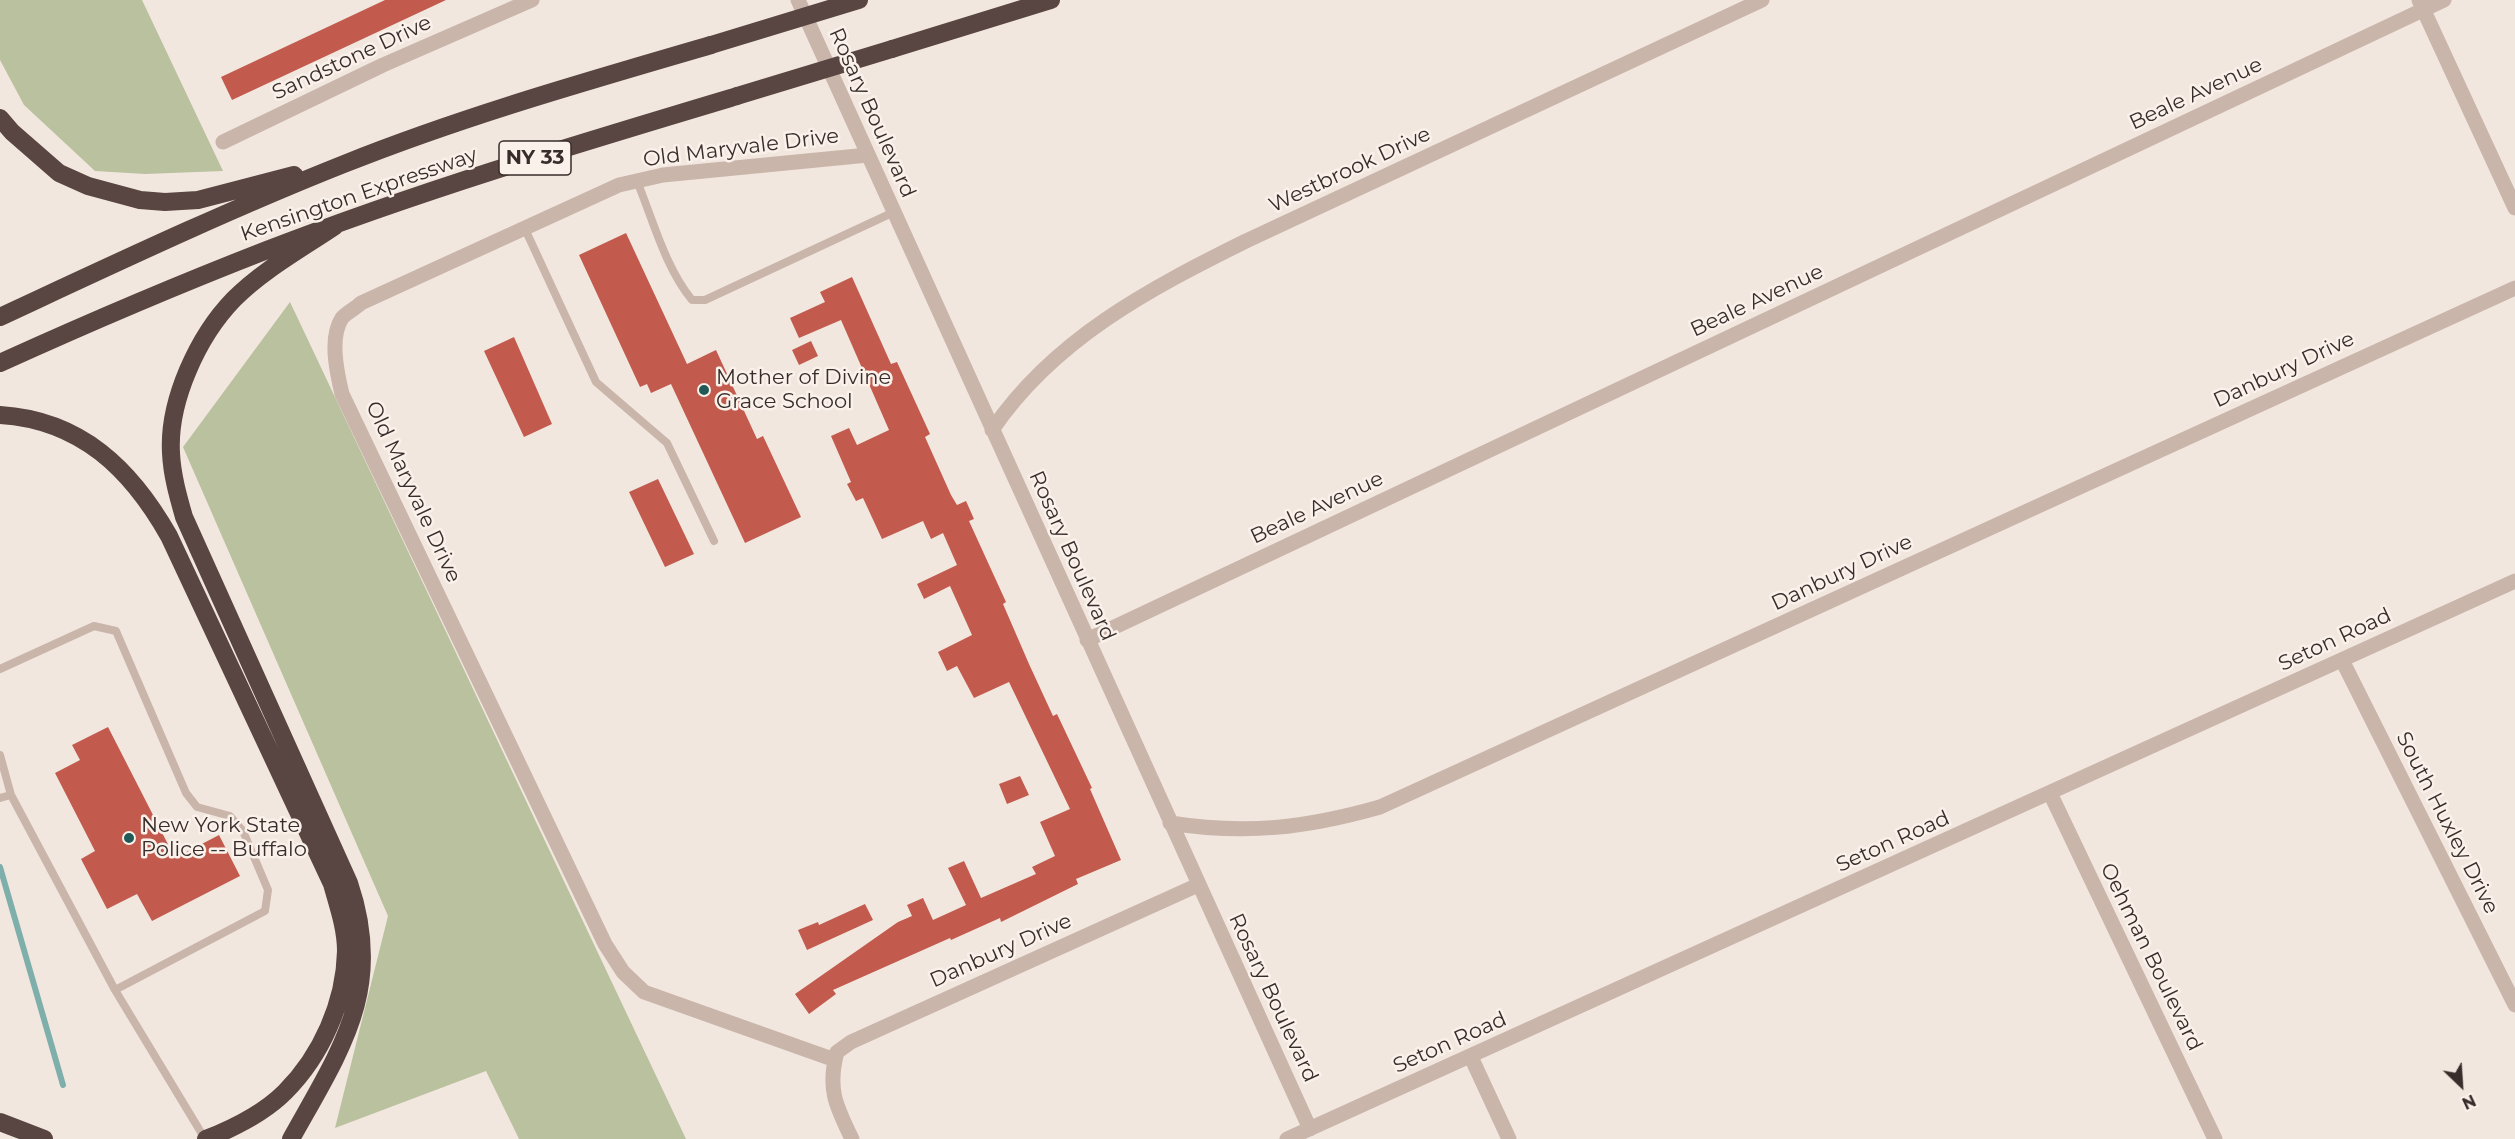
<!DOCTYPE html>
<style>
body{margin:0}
#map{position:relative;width:2515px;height:1139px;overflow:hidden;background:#f2e7df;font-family:Montserrat,sans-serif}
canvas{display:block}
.north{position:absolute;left:2431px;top:1055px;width:60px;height:60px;-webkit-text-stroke:4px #faf1eb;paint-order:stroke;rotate:155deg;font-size:16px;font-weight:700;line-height:24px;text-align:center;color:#382d2a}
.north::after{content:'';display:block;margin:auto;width:21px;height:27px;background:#382d2a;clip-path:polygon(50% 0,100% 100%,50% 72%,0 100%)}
</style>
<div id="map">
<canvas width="2515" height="1139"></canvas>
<div class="north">N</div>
</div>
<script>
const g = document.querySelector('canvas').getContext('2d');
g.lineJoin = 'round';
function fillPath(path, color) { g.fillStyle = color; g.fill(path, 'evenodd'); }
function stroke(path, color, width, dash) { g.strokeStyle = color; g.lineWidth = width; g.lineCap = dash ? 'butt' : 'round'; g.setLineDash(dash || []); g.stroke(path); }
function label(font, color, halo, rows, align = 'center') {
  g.font = font + ' Montserrat,sans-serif'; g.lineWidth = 5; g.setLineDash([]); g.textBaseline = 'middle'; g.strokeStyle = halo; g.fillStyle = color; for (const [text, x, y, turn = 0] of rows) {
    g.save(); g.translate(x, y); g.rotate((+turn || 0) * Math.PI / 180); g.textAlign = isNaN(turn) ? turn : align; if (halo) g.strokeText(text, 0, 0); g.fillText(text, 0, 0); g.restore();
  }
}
const green = new Path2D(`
 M0,0H142L223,171L145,174L95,171L24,105L0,60Z
 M290,302L686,1139H519L486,1071L335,1128L388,916L183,447Z`);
const stream = new Path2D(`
 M0,867L63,1085`);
const building = new Path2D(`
 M385,0H446L232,100L221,77Z
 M626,233L687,364L716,350L757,439L763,436L801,517L745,543L671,384L651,393L647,384L640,387L579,255Z
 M852,277L891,364L897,362L930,434L925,437L951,495L957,505L966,501L974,519L969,521L1006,602L1003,604L1029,664L1053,716L1057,714L1092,788L1090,789L1121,860L1076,879L1078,884L1001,922L1000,918L951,940L950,938L833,990L836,994L809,1014L795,994L898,922L912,916L907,905L923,898L933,920L966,905L948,868L964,861L981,898L1036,874L1032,867L1055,856L1040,822L1070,809L1009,682L974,698L957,666L947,671L938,652L972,635L950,586L924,599L917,584L957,565L943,533L931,539L923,521L882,539L863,498L856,501L847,484L851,482L831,436L849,428L857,445L889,430L841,320L799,338L790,318L825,302L820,292Z
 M514,337L552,424L524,437L484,351Z
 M811,341L818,356L799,365L792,350Z
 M658,479L694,554L665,567L629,492Z
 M108,727L175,858L219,835L240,876L152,921L137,894L107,909L81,859L95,851L55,773L80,760L72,745Z
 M1020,776L1029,795L1007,804L999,784Z
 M865,904L873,920L807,950L798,930L818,922L819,925Z`);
const service = new Path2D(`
 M637,181C653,220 665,267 692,300H705L894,212
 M525,229L596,382L667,443L714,541
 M0,669L94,626L116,631L186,793L197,807L230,816L243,831L268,890L265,911L115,990
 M0,755L11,795
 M0,798L11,795L115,990L205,1139`);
const minor = new Path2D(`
 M798,0L1310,1129
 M2419,0L2515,208
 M223,142L383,65L532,0
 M992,430C1054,339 1149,289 1246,241L1762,0
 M1087,640L2444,0
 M2342,660L2515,1005
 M2050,793L2215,1139
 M1170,823C1246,835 1306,828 1380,807L2515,288
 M1471,1057L1509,1139
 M835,1060L644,992L623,972L605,944L342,394C337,373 329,338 342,318C346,313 356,308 361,303L619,185L663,175L868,155
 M852,1139C836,1106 827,1089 837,1052L851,1042L1198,885
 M1287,1139L2515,581`);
const motorway = new Path2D(`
 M892,49L1051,0
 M0,118L12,132L59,173L88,186L140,200L165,202L198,200L294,175
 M0,317C114,264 228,210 344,164C464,116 588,81 711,45
 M0,363C88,323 177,285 267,250C419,191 580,143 737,96
 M0,415C81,420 131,469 169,536L332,884C338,906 346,928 346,951C345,1003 321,1056 285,1092C263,1114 234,1128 206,1139
 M0,1122L44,1139
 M291,1139C341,1049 385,989 349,883L184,517C178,496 172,475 171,453C168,401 198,336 234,299C263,270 301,249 335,226`);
const motorwayBridge = new Path2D(`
 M711,45L859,0
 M737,96L892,49`);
const markers = [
 [704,390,6,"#205955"],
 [129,838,6,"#205955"]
];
const shields = [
 [535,158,72]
];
const shieldNames = [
 ["NY 33",535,158]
];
const streetNames = [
 ["Sandstone Drive",352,58,-25],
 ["Beale Avenue",2196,94,-25],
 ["Rosary Boulevard",872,113,66],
 ["Old Maryvale Drive",741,148,-7],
 ["Westbrook Drive",1350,170,-25],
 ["Kensington Expressway",359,195,-19],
 ["Beale Avenue",1757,301,-25],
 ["Danbury Drive",2284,370,-25],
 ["Old Maryvale Drive",413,492,65],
 ["Beale Avenue",1317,508,-25],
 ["Rosary Boulevard",1072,556,66],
 ["Danbury Drive",1842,573,-25],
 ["Seton Road",2335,640,-25],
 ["South Huxley Drive",2447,823,63],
 ["Seton Road",1893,842,-24],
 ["Danbury Drive",1001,951,-24],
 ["Oehman Boulevard",2151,957,64],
 ["Rosary Boulevard",1273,998,65],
 ["Seton Road",1450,1043,-24]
];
const poiNames = [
 ["Mother of Divine",716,378],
 ["Grace School",716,402],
 ["New York State",141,826],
 ["Police -- Buffalo",141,850]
];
fillPath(green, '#bac19f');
stroke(stream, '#7fafaa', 6);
fillPath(building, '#c25a4d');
stroke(service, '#cab5ab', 8);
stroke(minor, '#cab5ab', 15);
stroke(motorway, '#594541', 18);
stroke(motorwayBridge, '#594541', 18);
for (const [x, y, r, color] of markers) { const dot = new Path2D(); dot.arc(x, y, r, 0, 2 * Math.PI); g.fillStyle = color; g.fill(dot); stroke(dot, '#faf1eb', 2); }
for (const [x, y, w] of shields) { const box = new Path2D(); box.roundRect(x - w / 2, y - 17, w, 34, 4.5); g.fillStyle = '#faf1eb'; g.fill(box); stroke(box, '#382d2a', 1.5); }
label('bold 20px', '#382d2a', null, shieldNames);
label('21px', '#382d2a', '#faf1eb', streetNames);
label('21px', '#382d2a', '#faf1eb', poiNames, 'left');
</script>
